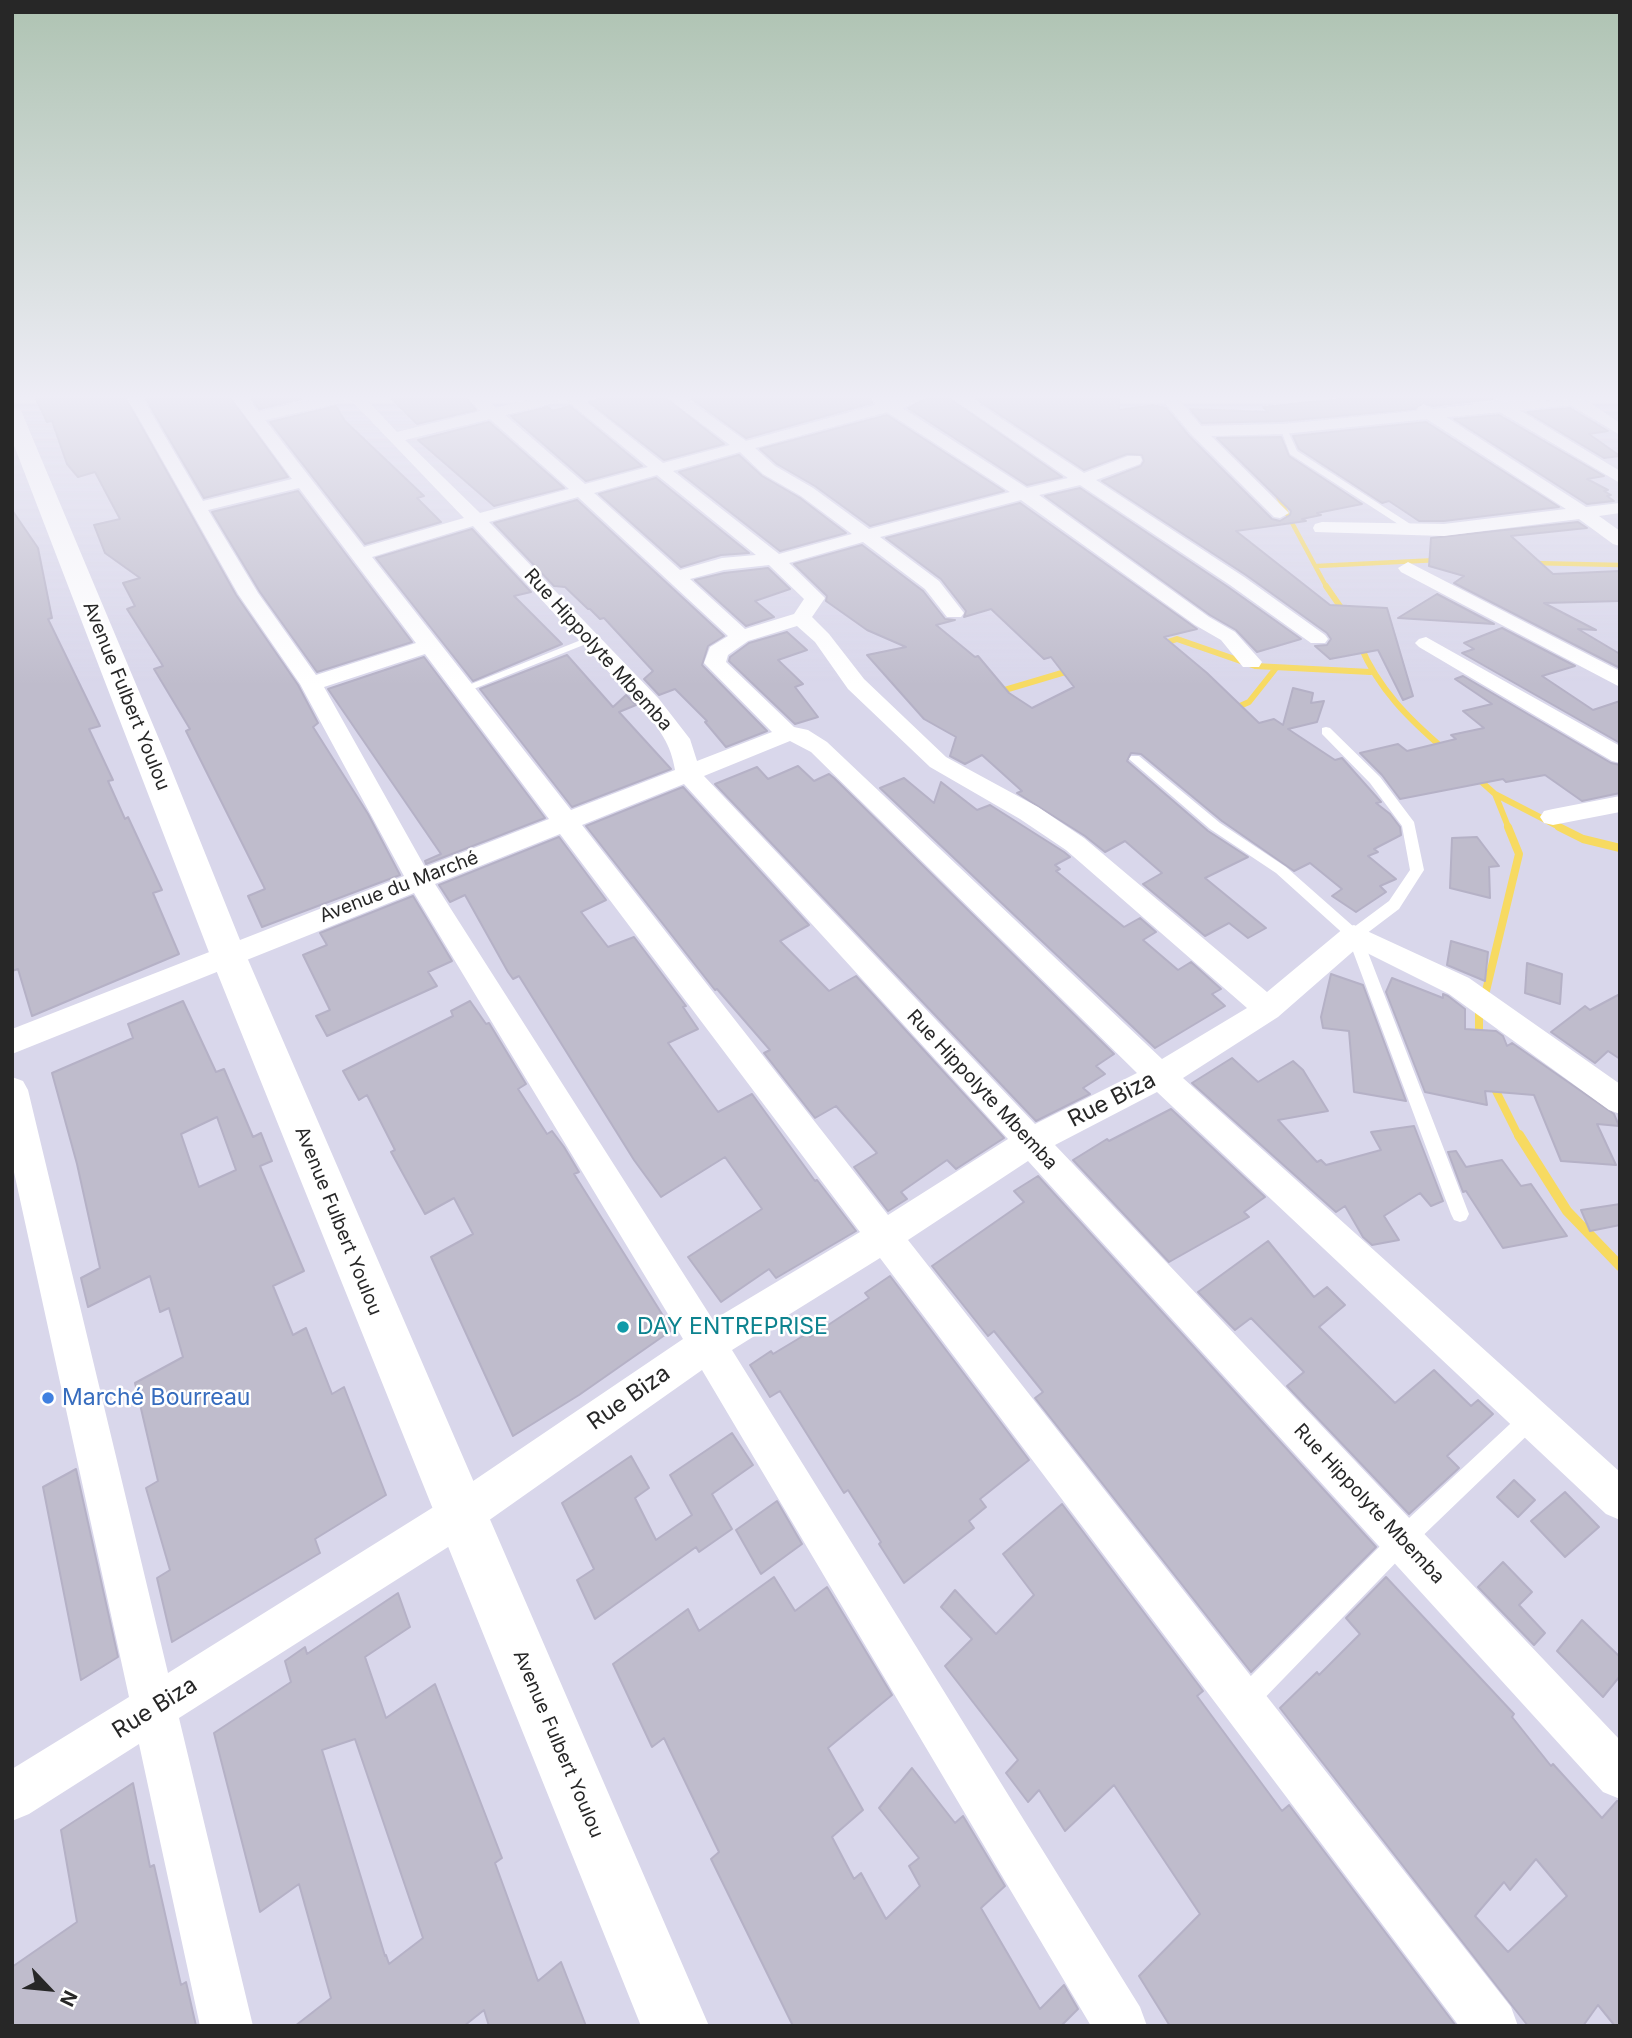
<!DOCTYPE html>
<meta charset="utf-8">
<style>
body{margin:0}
#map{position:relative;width:1632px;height:2038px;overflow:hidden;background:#d9d7eb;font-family:Inter,sans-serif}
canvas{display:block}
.frame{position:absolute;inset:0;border:14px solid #272727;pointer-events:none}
.north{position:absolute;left:14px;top:1954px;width:70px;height:70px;-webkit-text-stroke:5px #fff;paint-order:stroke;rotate:116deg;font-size:19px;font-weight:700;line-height:28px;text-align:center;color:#272727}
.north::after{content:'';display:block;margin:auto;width:24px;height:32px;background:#272727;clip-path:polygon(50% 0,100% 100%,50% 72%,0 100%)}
</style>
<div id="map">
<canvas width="1632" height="2038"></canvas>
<div class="frame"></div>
<div class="north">N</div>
</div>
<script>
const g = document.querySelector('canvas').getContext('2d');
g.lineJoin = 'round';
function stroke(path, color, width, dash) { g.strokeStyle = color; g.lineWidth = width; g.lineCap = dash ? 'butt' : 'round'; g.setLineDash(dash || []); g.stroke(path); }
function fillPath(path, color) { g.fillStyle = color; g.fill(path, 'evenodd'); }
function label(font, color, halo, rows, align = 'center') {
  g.font = font + ' Inter,sans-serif'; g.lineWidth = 5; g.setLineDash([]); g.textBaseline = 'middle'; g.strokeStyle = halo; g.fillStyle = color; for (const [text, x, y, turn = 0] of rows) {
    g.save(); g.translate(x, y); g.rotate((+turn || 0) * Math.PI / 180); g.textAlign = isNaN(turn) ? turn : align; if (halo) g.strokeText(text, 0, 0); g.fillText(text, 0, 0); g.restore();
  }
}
const streamFar3 = new Path2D(`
 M1276,493L1327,588
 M1532,563L1620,565
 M1317,566L1438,560`);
const streamFar2 = new Path2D(`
 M1326,586L1344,612
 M1162,644L1177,639L1255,666L1370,672
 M1360,645C1379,690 1409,719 1445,750
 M998,692L1072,670
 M1231,710L1249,702L1276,668
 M1476,777L1495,794L1509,829
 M1495,794L1563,829`);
const streamFar1 = new Path2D(`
 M1559,827L1583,839L1620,848
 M1485,995L1519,854L1508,827
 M1479,1008V1038
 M1492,1083L1519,1137`);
const stream = new Path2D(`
 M1519,1135L1567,1211L1620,1266`);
const building = new Path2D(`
 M36,399H126L236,595L298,685L318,723L313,727L368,814L400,875L262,927L248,896L265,889L186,731L190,729L154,669L163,666L127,609L135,606L123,583L140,578L105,553L94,525L120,519L95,472L78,477L67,464L52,421L47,422Z
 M146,399H231L288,477L204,498Z
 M252,399H301L259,409Z
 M392,399H467L476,410L417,424Z
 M598,399H667L724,444L664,460L589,402Z
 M692,399H871L872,403L746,438Z
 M926,399H950L1062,477L1027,485L908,408Z
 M976,399H1119V410L1153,405L1166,408L1189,436L1272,519L1280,521L1290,515L1291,511L1217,438L1281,437L1289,456L1362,504L1317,513L1321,515L1302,519L1306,521L1236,531L1330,605L1387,608L1413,696L1403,700L1378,650L1330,659L1315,646L1327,645L1331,639L1327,633L1246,575L1102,481L1141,466L1144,461L1142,455L1127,454L1084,470Z
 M1341,399H1492L1433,406L1423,403L1415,409L1283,421L1202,423L1190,409L1268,412L1263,407Z
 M336,406L345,421L424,496L417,498L441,522L365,544L270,422Z
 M570,406L642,466L586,481L511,416L548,407L552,411Z
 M1570,408L1608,431L1589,434L1620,456L1604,458L1527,412Z
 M887,415L1004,491L870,526L815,486L777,464L760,449Z
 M1499,415L1604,476L1587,479L1608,490L1604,491L1611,495L1607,496L1614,501L1587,504L1454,419Z
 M489,422L564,488L494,506L418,440Z
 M1426,422L1559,507L1444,521H1419L1389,501L1382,503L1299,449L1293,436Z
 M739,455L762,476L800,498L846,533L780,551L679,472Z
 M656,478L749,553L721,555L681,567L599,494Z
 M1080,488L1228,587L1301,639L1257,652L1236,630L1210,615L1045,496Z
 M298,491L412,642L317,672L260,592L212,512Z
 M577,500L724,636L708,646L702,665L767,731L726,747L705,722L707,721L675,689L659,695L644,679L653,671L604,618L600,619L590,609H588L565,587L554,586L494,523Z
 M1020,503L1197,629L1164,637L1207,673L1259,723L1274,719L1283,725L1293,688L1313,693L1311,703L1324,701L1317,722L1288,729L1335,760L1342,758L1381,802L1376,803L1390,814L1400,827L1401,835L1374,849L1378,852L1368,856L1396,879L1380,886L1386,892L1356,912L1332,896L1342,889L1310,863L1294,871L1222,821L1141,754L1131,753L1127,761L1208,831L1248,857L1205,878L1266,928L1248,938L1229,923L1205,936L1143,884L1162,873L1125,841L1105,852L1085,836L1017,793L1022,791L982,755L965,764L950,756L956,737L924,719L867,655L906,647L867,630L826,601L827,596L794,564L862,545L923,591L945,619L955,620L936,625L975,657L978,656L1009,693L1032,708L1074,687L1051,657L1044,659L991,609L964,617L966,611L941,579L886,538Z
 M12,510L38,548L52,618L48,619L100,726L89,729L113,780L108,781L125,819L128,817L162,890L153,893L179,954L32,1016L18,969L12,971Z
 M1578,522L1587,528L1511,536L1553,574L1620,571V601L1544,603L1596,630L1578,629L1620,654V668L1454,583L1464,576L1429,566L1431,538Z
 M472,529L531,592L514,596L562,644L473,681L376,558Z
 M768,568L790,589L755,601L774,617L746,626L695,580L724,573Z
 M1437,594L1494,624L1398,618Z
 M1502,628L1575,666L1542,676L1593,710L1620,701V743L1462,653L1474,649L1464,643Z
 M787,632L807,650L778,660L803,684L795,687L818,717L795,724L729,661L730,657L749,643Z
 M567,655L613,707L626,695L636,705L619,712L671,769L572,807L480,689Z
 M424,657L545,818L426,864L425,861L441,854L328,689Z
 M1463,676L1611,763L1620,765V793L1582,801L1545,775L1506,782L1503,779L1400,799L1382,775L1360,753L1398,744L1407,751L1456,739L1451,735L1484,728L1463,711L1492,704L1455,679Z
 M798,766L814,781L829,774L834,778L1114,1054L1096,1066L1105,1074L1083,1088L1090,1094L1036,1121L715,784L757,767L768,779Z
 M904,778L934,803L941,782L977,810L990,805L1064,852L1070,857L1055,865L1060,869L1056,871L1124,927L1140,918L1156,932L1143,940L1178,970L1191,962L1221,989L1212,994L1225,1006L1155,1048L880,788Z
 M683,787L809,925L780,941L829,991L856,976L1004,1138L956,1169L947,1160L901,1192L907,1199L888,1211L854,1167L877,1153L836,1106L815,1118L764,1053L770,1050L717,989L715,990L586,826Z
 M559,837L606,900L581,912L608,947L634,937L686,1006L683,1007L698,1029L668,1043L718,1112L752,1094L815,1181L817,1180L856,1231L776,1278L769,1269L721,1302L688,1257L762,1209L725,1157L661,1197L634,1160L519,976L513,979L508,972L465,895L450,902L439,885Z
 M1477,837L1499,866L1489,867L1490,898L1450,888L1452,838Z
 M413,896L452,961L428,972L437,986L327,1036L316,1016L330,1010L303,955L327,945L320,933Z
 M1451,941L1488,952L1485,981L1447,965Z
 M1527,963L1562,974L1560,1004L1525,993Z
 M1331,974L1363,985L1406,1101L1354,1092L1349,1031L1323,1028L1321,1017Z
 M1392,978L1443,998V994L1448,996L1465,1009V1029L1496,1031L1503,1036L1507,1046L1512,1043L1614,1114L1619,1126L1597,1124L1616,1165L1561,1161L1534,1095L1485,1091L1487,1105L1425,1092L1386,992Z
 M1620,994V1059L1608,1051L1595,1063L1551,1032L1585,1006L1590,1010Z
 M183,1001L216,1072L224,1069L253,1137L261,1133L272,1161L260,1166L304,1271L273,1286L293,1335L306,1328L332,1394L344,1387L386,1495L315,1539L320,1553L172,1642L157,1578L170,1570L146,1488L158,1481L135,1383L183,1357L169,1308L160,1312L150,1276L88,1307L81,1278L100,1268L77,1164L52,1073L133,1038L128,1024ZM217,1117L236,1170L199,1187L181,1134Z
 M470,1001L486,1024L489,1023L526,1084L518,1089L547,1134L552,1131L564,1147L579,1172L574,1174L672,1330L579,1395L513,1436L431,1257L473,1234L454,1198L425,1214L391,1152L395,1150L367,1095L359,1100L343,1071L453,1016L451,1011Z
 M1232,1058L1258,1082L1293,1061L1303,1070L1328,1111L1278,1120L1317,1162L1321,1160L1326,1165L1381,1150L1371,1132L1414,1126L1443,1201L1431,1206L1420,1193L1384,1216L1399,1240L1372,1245L1363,1237L1345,1206L1336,1212L1192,1083Z
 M1171,1109L1265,1197L1244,1212L1249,1217L1169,1262L1073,1160L1107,1139L1109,1141Z
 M1456,1151L1466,1167L1502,1160L1521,1186L1531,1184L1567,1236L1503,1248L1466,1191L1463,1192L1448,1152Z
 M1038,1176L1376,1547L1251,1672L1035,1398L1043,1392L994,1331L988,1336L932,1266L1024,1202L1014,1191Z
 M1620,1204V1225L1590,1231L1581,1210Z
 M1268,1241L1314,1297L1327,1287L1345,1305L1319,1327L1395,1403L1434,1370L1471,1406L1478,1400L1493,1414L1447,1456L1459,1468L1409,1514L1287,1386L1304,1372L1251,1318L1235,1330L1198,1292Z
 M890,1276L1029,1460L980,1499L986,1507L969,1521L974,1528L904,1583L879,1544L881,1542L848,1490L844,1493L780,1391L770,1397L750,1365L771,1351L773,1354L808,1333L810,1337L869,1298L865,1293Z
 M732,1433L753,1465L712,1494L732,1529L699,1552L696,1547L595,1619L577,1580L594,1569L562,1503L631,1456L649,1488L635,1498L656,1540L692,1515L670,1475Z
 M76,1469L118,1657L81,1680L43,1487Z
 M1514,1480L1535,1500L1518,1517L1497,1497Z
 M1565,1492L1599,1527L1565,1557L1531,1521Z
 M777,1501L802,1544L761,1574L736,1530Z
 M1062,1504L1203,1691L1197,1696L1282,1811L1289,1805L1456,2026H1170L1139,1976L1200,1914L1114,1785L1065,1831L1039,1790L1028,1802L1006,1773L1018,1760L945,1666L972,1639L941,1607L955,1590L996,1634L1034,1595L1003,1554Z
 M1503,1562L1532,1592L1519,1605L1545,1633L1534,1645L1478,1587Z
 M774,1577L795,1611L827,1587L892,1695L828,1748L863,1810L832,1837L854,1879L861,1873L886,1919L920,1886L909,1866L919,1858L879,1808L912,1768L955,1823L963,1816L1005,1886L981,1908L1040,2009L1064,1985L1078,2009L1061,2026H793L711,1859L719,1852L664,1738L652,1747L613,1664L688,1609L699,1631Z
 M1386,1577L1514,1714L1512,1717L1551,1766L1553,1764L1602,1818L1617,1801H1620V2026H1615L1598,2005L1583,2026H1528L1280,1708L1317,1672L1319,1675L1360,1634L1346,1618ZM1536,1859L1567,1896L1508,1952L1475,1916L1504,1882L1510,1890Z
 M398,1593L410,1627L365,1657L386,1718L435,1684L502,1858L495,1863L538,1981L561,1962L586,2026H489L484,2010L464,2026H295L331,1998L299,1884L260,1912L214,1733L291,1682L285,1661L305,1647L307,1654ZM355,1739L423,1938L389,1964L386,1955L385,1956L322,1750Z
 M1582,1620L1620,1657V1676L1603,1697L1557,1651Z
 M133,1783L150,1867L154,1865L181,1985L186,1982L196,2026H12V1967L77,1922L61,1830Z`);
const lane = new Path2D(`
 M1280,427H1286L1297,451L1418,529V533H1412L1290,454Z
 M586,638L596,640L466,692L462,694L456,690Z
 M1326,727L1330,728L1380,777L1414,822L1424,870L1399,909L1362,937L1469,1214L1466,1220L1460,1222L1454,1220L1451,1214L1348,938L1276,873L1210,829L1129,759L1131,756H1139L1220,823L1286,867L1354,927L1389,901L1410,870L1402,826L1370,783L1322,734V728Z
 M1531,1408L1538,1411L1541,1418L1538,1425L1410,1548L1253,1710L1244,1713L1235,1710L1232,1701L1235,1692L1394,1532L1524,1411Z`);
const street = new Path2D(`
 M128,399H143L203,501L292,479L233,399H248L258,412L315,399H345L343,402L265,420L364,547L464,518L350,399H366L397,432L481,411L469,399H486L496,408L531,399H559L557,402L505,415L585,484L648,467L565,399H582L663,463L730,445L669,399H687L746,441L876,405L873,399H923L902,408L1027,488L1068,478L953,399H971L1084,473L1128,456H1140L1142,460L1140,464L1096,480L1244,577L1325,635L1328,639L1325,643H1311L1230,585L1080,485L1039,495L1209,617L1235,632L1262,662L1259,667H1243L1221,640L1195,625L1021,500L880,537L939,581L964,613L961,617H947L925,589L863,542L789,563L825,598L812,617L829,634L864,679L946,757L1038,807L1084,838L1267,992L1344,928L1354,925L1469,978L1620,1084V1114L1609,1110L1449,994L1357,948L1278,1017L1183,1078L1620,1472V1520L1606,1514L1157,1092L1055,1145L1620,1740V1799L1603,1792L1028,1161L908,1240L1511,2007L1518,2026H1459L880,1258L732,1350L1140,2007L1147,2026H1091L702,1370L478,1528L179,1718L253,2026H200L139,1744L29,1814L12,1821V1769L129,1697L12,1163V1077L23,1081L28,1090L168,1673L448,1498L683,1339L414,893L12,1054V1029L404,876L300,684L238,594ZM887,412L1010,492L869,529L813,488L775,466L755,448ZM490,419L569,489L480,513L405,440ZM740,452L763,474L801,496L852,534L779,554L673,471ZM657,475L756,555L722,558L680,570L594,493ZM299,488L416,643L316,675L258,593L208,510ZM578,497L728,636L710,647L704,663L772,732L697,761L690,739L659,699L489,522ZM473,526L643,709C659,729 671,744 675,770L571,810L372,557ZM769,565L804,599L794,614L745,629L690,579L724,570ZM797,626L815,642L848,689L930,767L1020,819L1066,850L1247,1008L1162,1059L827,742L808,730L794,727L726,662L728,655L748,641ZM425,654L549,819L425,867L324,687ZM790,741L811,752L1137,1073L1035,1124L704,776ZM684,784L1008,1139L888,1215L582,825ZM560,834L860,1232L713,1320L435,884Z
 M1162,399H1178L1201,426L1283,424L1417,411L1418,407L1424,405L1433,409L1491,403L1498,399L1506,402L1588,399L1587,401L1620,423V435L1571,405L1519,410L1620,471V483L1500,412L1446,417L1586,507L1620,503V513L1599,516L1620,531V546L1613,544L1579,519L1444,536L1315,532L1313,528L1315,524L1322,522L1444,524L1566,509L1427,419L1283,434L1211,436L1289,513L1280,518L1274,517L1191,434Z
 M1408,562L1620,671V687L1401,572L1398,568Z
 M1426,637L1620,746V763L1612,761L1419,647L1415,643L1419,639Z
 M1620,796V812L1553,825L1544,823L1540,817L1544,811L1553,809Z`);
const secondary = new Path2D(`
 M12,407L19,409L22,413L164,751L246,955L709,2026H641L210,955L12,440Z`);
const markers = [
 [623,1327,7,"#0f9aa8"],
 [48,1398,7,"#3f7fe0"]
];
const streetNames = [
 ["Rue Hippolyte Mbemba",598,650,48],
 ["Avenue Fulbert Youlou",126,696,68],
 ["Avenue du Marché",399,887,-21],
 ["Rue Hippolyte Mbemba",982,1090,47],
 ["Avenue Fulbert Youlou",338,1221,68],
 ["Rue Hippolyte Mbemba",1369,1504,47],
 ["Avenue Fulbert Youlou",558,1744,67]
];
const nearStreetnames = [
 ["Rue Biza",1112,1100,-27],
 ["Rue Biza",629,1398,-35],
 ["Rue Biza",155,1708,-32]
];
const nearCulturenames = [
 ["DAY ENTREPRISE",637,1327]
];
const nearShopnames = [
 ["Marché Bourreau",62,1398]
];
stroke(streamFar3, '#f7da61', 4.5);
stroke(streamFar2, '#f7da61', 6);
stroke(streamFar1, '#f7da61', 8);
stroke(stream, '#f7da61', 10);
fillPath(building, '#bfbccc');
stroke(building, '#b5b1c6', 2);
fillPath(lane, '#fff');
fillPath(street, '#fff');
fillPath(secondary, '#fff');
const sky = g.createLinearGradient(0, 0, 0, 685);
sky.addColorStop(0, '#aec3b2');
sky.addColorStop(0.58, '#eeedf6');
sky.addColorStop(1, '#eeedf600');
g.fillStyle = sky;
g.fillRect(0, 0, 1632, 685);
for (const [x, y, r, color] of markers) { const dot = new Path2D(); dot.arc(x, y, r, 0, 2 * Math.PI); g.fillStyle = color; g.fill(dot); stroke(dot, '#fff', 2.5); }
label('19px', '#272727', '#fff', streetNames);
label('23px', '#272727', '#fff', nearStreetnames);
label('23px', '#0d838f', '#fff', nearCulturenames, 'left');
label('23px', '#366cbe', '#fff', nearShopnames, 'left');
</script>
